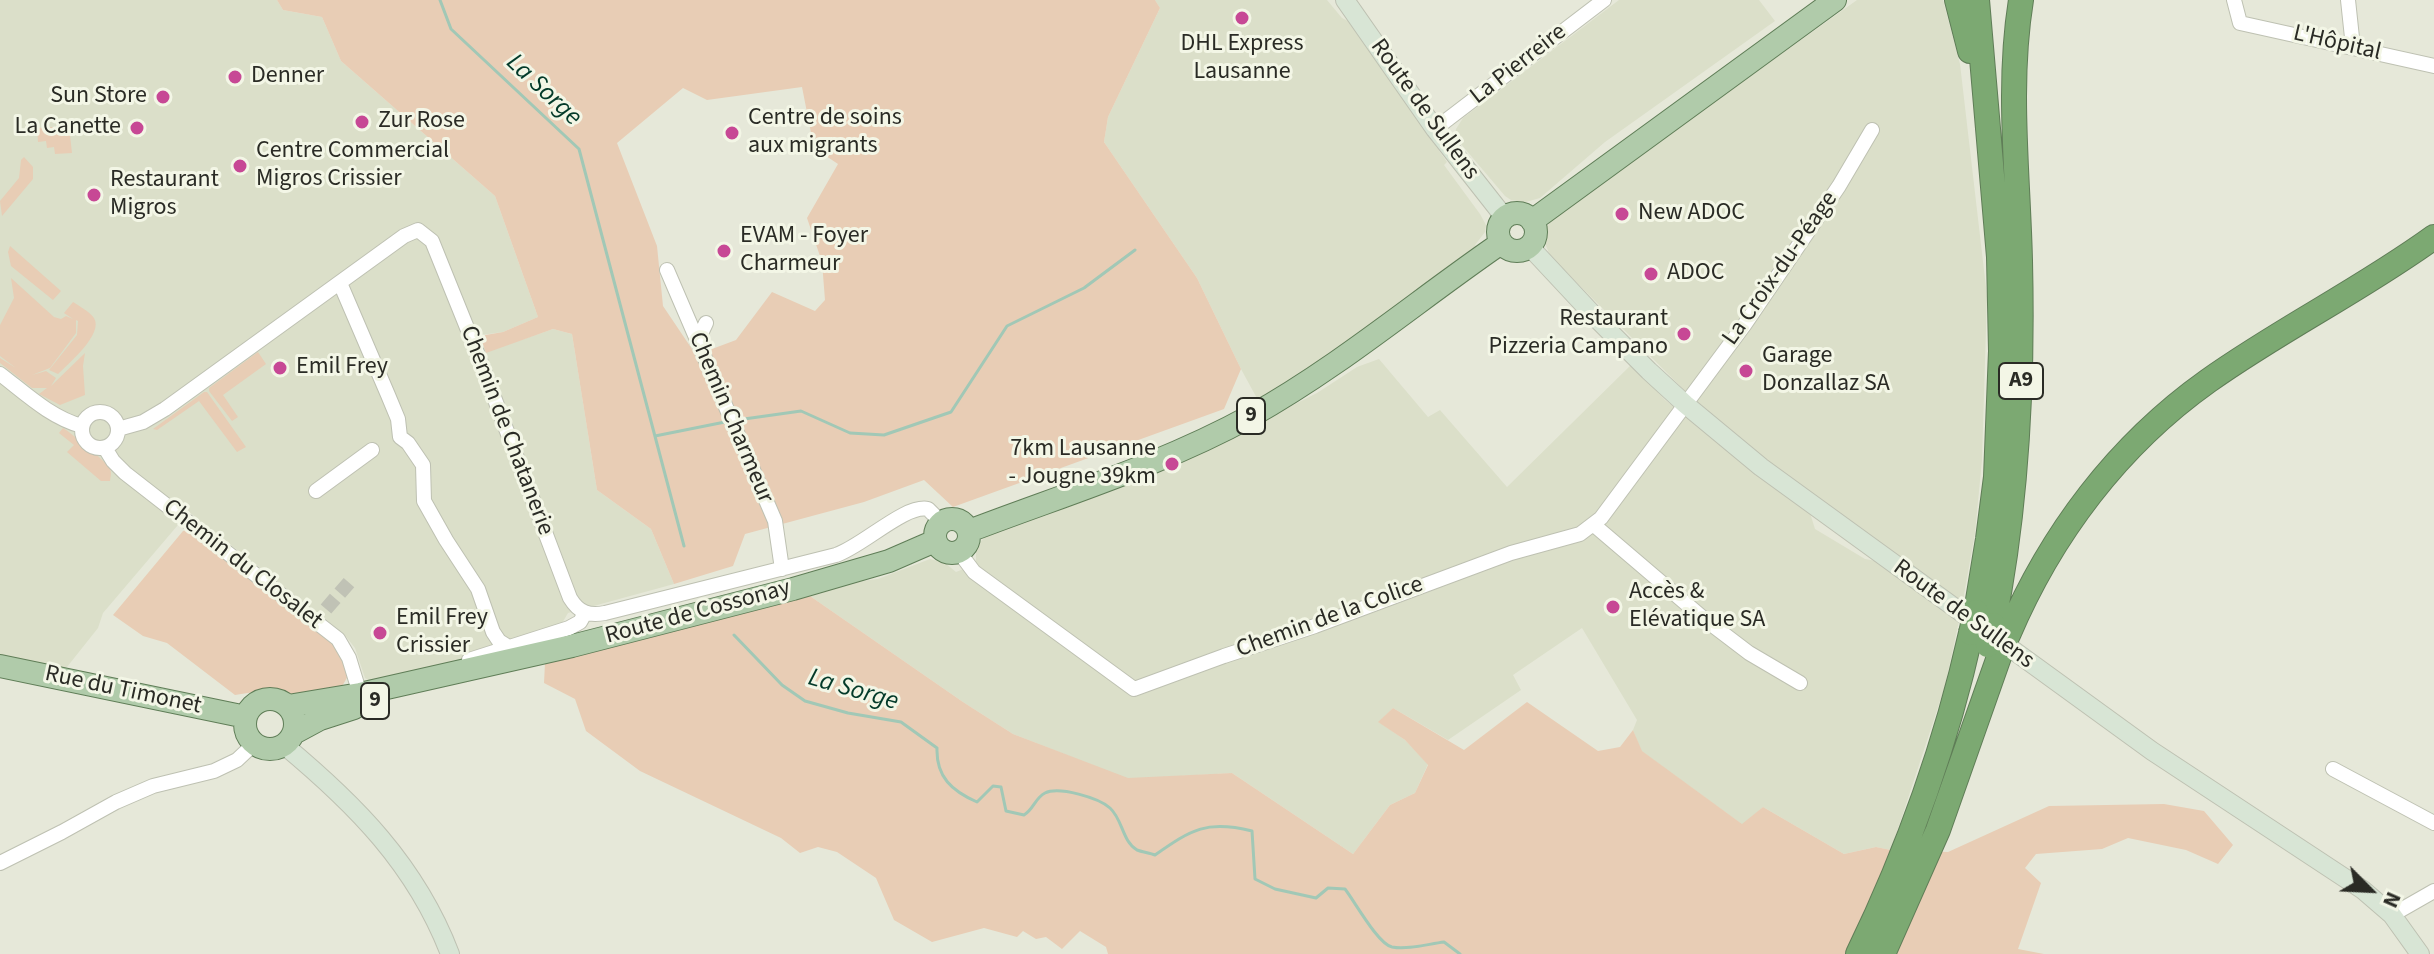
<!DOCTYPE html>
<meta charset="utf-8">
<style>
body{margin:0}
#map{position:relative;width:2434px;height:954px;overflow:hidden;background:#e6e8d9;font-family:"Source Sans 3",sans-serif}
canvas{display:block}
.north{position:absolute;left:2330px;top:850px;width:80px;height:80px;-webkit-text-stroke:6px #f3f6e6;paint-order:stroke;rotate:114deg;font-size:22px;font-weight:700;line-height:32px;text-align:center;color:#2a2b25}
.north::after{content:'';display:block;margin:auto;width:28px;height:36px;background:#2a2b25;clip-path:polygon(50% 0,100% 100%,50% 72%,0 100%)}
</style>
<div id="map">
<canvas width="2434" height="954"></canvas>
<div class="north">N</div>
</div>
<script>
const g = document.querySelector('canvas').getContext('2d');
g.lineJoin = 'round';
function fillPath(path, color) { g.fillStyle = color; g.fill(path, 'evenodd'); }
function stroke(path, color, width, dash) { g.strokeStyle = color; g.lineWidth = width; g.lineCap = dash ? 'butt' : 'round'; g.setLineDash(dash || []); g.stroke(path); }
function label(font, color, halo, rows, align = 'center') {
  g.font = font + ' "Source Sans 3",sans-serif'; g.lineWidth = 6; g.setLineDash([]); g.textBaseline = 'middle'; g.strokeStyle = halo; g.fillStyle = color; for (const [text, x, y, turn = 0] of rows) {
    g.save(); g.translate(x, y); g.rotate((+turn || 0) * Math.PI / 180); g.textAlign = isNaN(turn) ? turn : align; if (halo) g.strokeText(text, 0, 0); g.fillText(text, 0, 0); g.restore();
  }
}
const built = new Path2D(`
 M0,0H277L283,10L322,17L341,61L495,196L538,317L503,332L481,335L486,352L553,329L572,334L597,490L651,529L674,584L568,613L561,625L464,656L457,666L372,682L365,678L355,648L344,634L189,512L103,613L98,628L67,667L63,669L0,655Z
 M1155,0H1327L1342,18L1348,21L1447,162L1444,165L1480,214L1486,225L1485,232L1475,245L1477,247L1339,350L1259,402L1241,369L1197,278L1104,142L1108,117L1160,8Z
 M1619,0H1759L1775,21L1605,142L1540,198L1526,202L1511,200L1505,196L1455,137L1456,129L1463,118Z
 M1857,0H1943L1960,64L1987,296L1982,460L1975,533L1962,606L1833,513L1711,417L1550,256L1545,243V230L1553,217Z
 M1379,359L1428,417L1440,410L1507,487L1632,364L1665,400L1810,513L1815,529L1865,559L1876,561L1959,621L1945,686L1891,850L1876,847L1844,854L1763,807L1743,825L1641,751L1633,730L1637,720L1582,628L1513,675L1521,690L1448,740L1393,708L1379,722L1405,740L1428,764L1415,793L1390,805L1353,854L1232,773L1128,779L1013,734L963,702L810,596L852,582L878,579L930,559L945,563L956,572L976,564V552L979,543L986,536L1180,462L1317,393L1357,367Z`);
const green = new Path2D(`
 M277,0H1155L1160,8L1108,117L1104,142L1197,278L1241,369L1224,409L953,507L924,480L864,502L745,534L733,566L674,584L651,529L597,490L572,334L553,329L486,353L480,336L503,332L538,317L495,196L341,61L322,17L283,10ZM802,87L814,148L838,164L807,218L822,262L825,300L815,311L772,292L736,340L696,355L663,306L657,246L617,143L683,88L707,100Z
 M69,126L72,153L55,154L54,147L47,148L46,141L38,142L37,128Z
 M24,157L33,167V179L2,216L0,201L19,178L21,160Z
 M10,246L61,291L53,300L11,266L8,252Z
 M11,278L54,317L61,319L66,316L73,319L64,313L73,302C79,306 90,312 94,318C104,334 68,364 58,374L49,370L77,335L78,321L76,320V333L50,368L32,375L46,371L56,378L51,386L85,353L83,366L85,395L60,405L39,394L47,388H32L0,363V358L16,368L0,356V325L14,298Z
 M258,352L266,364L223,395L238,417L232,421L209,391V388Z
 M204,392H207L246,447L237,452L199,401L157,430L153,429Z
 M63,428C70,432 105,461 109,467C112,473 111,474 110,481H101L67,452L74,445L59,433Z
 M190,529L332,642L345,662L348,676L341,688L294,697L273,689L235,695L167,643L143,636L113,615L183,531Z
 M810,596L963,702L1013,734L1128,778L1232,773L1353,854L1390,805L1415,793L1428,765L1405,740L1378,722L1393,708L1464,750L1527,702L1598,751L1620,747L1633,730L1642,751L1742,824L1763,807L1844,854L1876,847L1891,850L1948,852L2049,806L2164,804L2204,811L2233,845L2218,864L2186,850L2128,838L2102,849L2036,854L2025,868L2041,883L2018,949L2044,954H1108L1106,947L1080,931L1062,949L1046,937L1036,939L1023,931L1017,937L984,928L932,942L894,920L876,878L837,852L818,847L800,853L781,838L640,771L586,731L575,699L544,683L545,663Z`);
const stream = new Path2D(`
 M440,0L451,29L579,149L684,546
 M737,420L801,411L850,433L884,435L951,412L1007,326L1084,288L1135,250
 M655,436L725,422
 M734,635L782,685L805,701L848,713L901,722L937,748C936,777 952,791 977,802L993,786L1001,787L1006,811L1024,815C1034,809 1035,798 1045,793C1059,786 1099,798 1110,808C1123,820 1122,841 1137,850C1142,852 1150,853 1155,855C1192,829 1207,820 1252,831L1255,879L1275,889L1316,898L1328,888L1345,889C1355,902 1378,944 1392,947C1408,950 1428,944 1444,942L1460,954`);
const minorTunnel = new Path2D(`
 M326,609L353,578`);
const minor = new Path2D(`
 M2234,0L2240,23L2434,66
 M2348,0L2353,47
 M1435,129L1604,0
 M667,270L775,521L782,569
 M340,283L388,395L398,419L400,437L408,443L423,465L424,501L446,540L478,589L493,632L499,641L507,646
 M697,342L706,323
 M0,374C25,393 51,418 82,426
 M82 430a18 18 0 1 1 36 0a18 18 0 1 1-36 0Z
 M118,429L143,422L165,409L404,236L418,230L432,241L480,360L570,598C579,613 589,616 605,613L836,555C863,546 905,504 928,509L941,522
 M105,448L113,461L125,473L338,639L349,658L360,694
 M316,491L372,450
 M1594,525L1703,618L1749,653L1800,683
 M959,552L974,572L1134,689L1224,656L1315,626L1511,553L1580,534L1601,518L1745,324L1839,186L1872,130
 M469,660L569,628L580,622L585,613
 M2333,769L2434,823
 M0,863L62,832L116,802L153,786L214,771L237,760L255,743
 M2392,915L2434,891`);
const secondary = new Path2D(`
 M1345,0L1435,129L1505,218
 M1529,246L1600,322L1649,371L1685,404L1761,467L2152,751L2363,890L2392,915L2420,954
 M284,745C355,804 416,865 450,954`);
const primary = new Path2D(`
 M1498 232a19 19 0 1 1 38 0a19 19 0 1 1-38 0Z
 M1532,221L1835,0
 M935 536a17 17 0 1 1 34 0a17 17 0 1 1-34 0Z
 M969,531C1063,495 1162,465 1251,416C1339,367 1418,300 1501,243
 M0,666L246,717
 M245 724a25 25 0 1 1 50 0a25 25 0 1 1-50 0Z
 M288,706L360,694L572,646L793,589L889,561L935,541
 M294,733L320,719L354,708`);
const motorway = new Path2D(`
 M1957,0L1970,51
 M1976,612L1988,539L1996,477L2001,351L1999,257L1977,0
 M1993,625C2017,505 2023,383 2020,261C2018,175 2007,86 2021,0
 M2008,635C2051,534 2118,445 2208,381C2281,329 2361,290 2434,237
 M1858,954C1908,851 1946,745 1971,633
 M1883,954L1938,830L2000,654`);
const motorwayBridge = new Path2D(`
 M1971,633L1976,612
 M1988,645L1993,625`);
const markers = [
 [1242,18,8,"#c74895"],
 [235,77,8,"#c74895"],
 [163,97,8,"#c74895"],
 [362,122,8,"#c74895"],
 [137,128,8,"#c74895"],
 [732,133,8,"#c74895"],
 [240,166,8,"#c74895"],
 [94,195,8,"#c74895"],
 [1622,214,8,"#c74895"],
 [724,251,8,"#c74895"],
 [1651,274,8,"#c74895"],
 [1684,334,8,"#c74895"],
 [280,368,8,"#c74895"],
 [1746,371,8,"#c74895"],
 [1172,464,8,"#c74895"],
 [1613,607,8,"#c74895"],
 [380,633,8,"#c74895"]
];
const shields = [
 [2021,381,44],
 [1251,416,28],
 [375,701,28]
];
const shieldNames = [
 ["A9",2021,381],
 ["9",1251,416],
 ["9",375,701]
];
const streetNames = [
 ["L'Hôpital",2337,44,13],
 ["La Pierreire",1519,65,-38],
 ["Route de Sullens",1424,110,54],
 ["La Croix-du-Péage",1781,269,-55],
 ["Chemin Charmeur",730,418,67],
 ["Chemin de Chatanerie",506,431,69],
 ["Chemin du Closalet",242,565,38],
 ["Route de Cossonay",698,613,-15],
 ["Route de Sullens",1963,615,36],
 ["Chemin de la Colice",1330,618,-20],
 ["Rue du Timonet",123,691,12]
];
const poiNames = [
 ["DHL Express",1242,45,"center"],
 ["Lausanne",1242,73,"center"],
 ["Denner",251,77],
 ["Sun Store",147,97,"right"],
 ["Centre de soins",748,119],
 ["aux migrants",748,147],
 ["Zur Rose",378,122],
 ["La Canette",121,128,"right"],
 ["Centre Commercial",256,152],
 ["Migros Crissier",256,180],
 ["Restaurant",110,181],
 ["Migros",110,209],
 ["New ADOC",1638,214],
 ["EVAM - Foyer",740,237],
 ["Charmeur",740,265],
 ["ADOC",1667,274],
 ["Restaurant",1668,320,"right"],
 ["Pizzeria Campano",1668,348,"right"],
 ["Garage",1762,357],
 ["Donzallaz SA",1762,385],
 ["Emil Frey",296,368],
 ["7km Lausanne",1156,450,"right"],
 ["- Jougne 39km",1156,478,"right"],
 ["Accès &",1629,593],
 ["Elévatique SA",1629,621],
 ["Emil Frey",396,619],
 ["Crissier",396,647]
];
const waterNames = [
 ["La Sorge",543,91,43],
 ["La Sorge",853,691,16]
];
fillPath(built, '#dbdfc9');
fillPath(green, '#e8cdb5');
stroke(stream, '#a1c8b6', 3);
stroke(minorTunnel, '#c0c2b5', 14, [14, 7]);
stroke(minor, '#bec1b2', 16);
stroke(secondary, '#bec1b2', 20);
stroke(primary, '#5f7d57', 24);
stroke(motorway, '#5f7d57', 26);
stroke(minor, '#fff', 14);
stroke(secondary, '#d8e5d5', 18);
stroke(primary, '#b0cbaa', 22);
stroke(motorway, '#7ca972', 24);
stroke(motorwayBridge, '#5f7d57', 26, []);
stroke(motorwayBridge, '#7ca972', 24);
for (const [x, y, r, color] of markers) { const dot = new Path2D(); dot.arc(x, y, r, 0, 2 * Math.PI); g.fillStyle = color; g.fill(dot); stroke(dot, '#f3f6e6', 3); }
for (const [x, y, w] of shields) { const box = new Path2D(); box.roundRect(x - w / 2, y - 18, w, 36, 6); g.fillStyle = '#f3f6e6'; g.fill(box); stroke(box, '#2a2b25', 2); }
label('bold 22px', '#2a2b25', null, shieldNames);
label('24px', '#2a2b25', '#f3f6e6', streetNames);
label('24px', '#2a2b25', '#f3f6e6', poiNames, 'left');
label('italic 26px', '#033a29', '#f3f6e6', waterNames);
</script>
